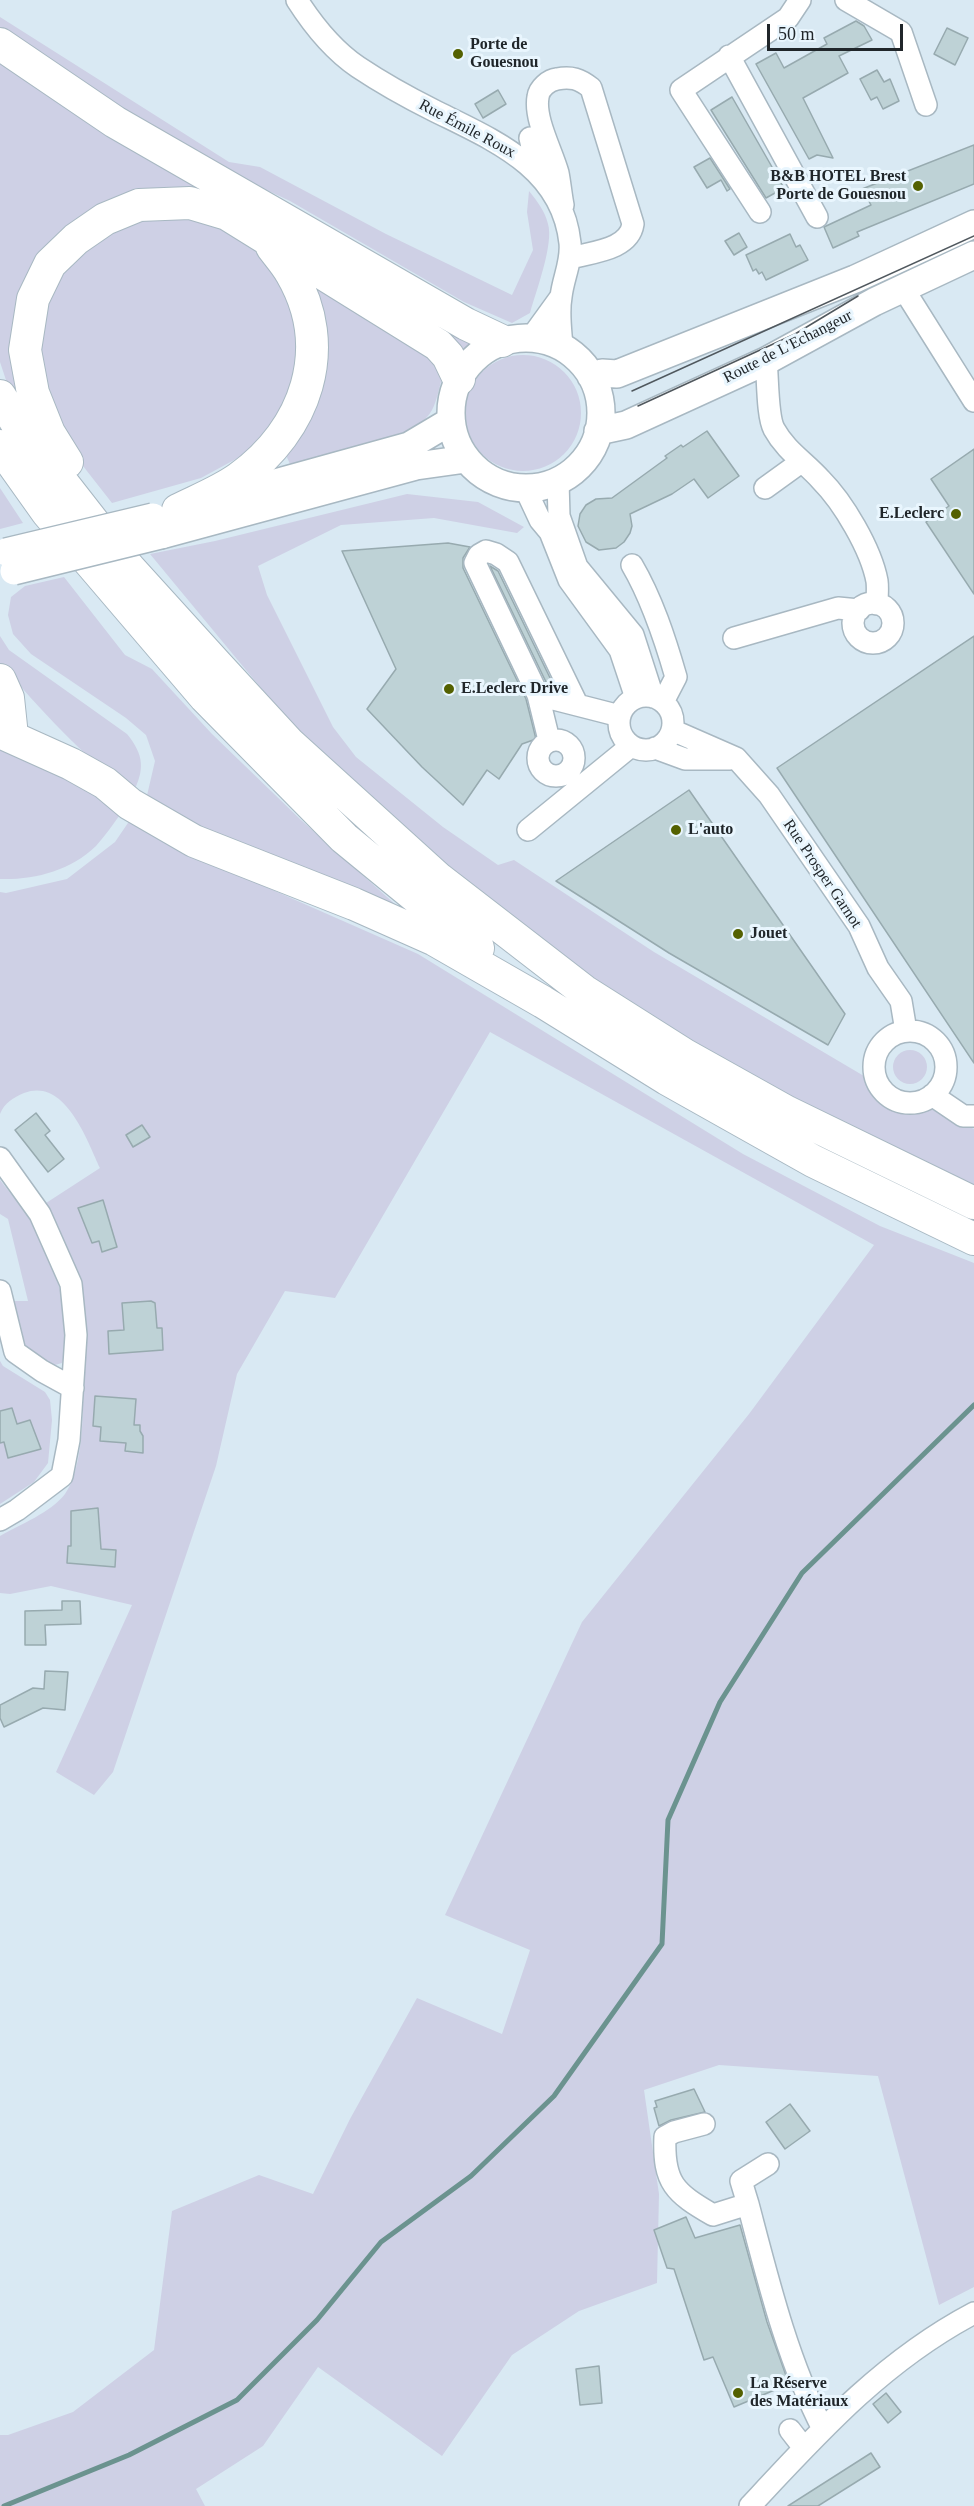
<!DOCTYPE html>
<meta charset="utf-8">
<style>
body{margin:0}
#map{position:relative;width:974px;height:2506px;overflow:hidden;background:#d9e9f3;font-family:"Times New Roman",serif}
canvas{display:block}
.scale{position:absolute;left:767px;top:24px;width:136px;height:27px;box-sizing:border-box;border:3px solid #20262a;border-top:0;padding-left:8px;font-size:18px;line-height:21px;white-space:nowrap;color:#20262a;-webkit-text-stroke:4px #e9f6fe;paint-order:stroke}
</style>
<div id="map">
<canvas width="974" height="2506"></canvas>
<div class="scale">50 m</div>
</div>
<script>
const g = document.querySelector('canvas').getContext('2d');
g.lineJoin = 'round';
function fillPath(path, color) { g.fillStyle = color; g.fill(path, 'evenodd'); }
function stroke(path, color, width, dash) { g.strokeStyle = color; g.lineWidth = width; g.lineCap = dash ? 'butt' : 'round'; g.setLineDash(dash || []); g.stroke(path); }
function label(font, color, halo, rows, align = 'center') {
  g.font = font + ' "Times New Roman",serif'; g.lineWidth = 6; g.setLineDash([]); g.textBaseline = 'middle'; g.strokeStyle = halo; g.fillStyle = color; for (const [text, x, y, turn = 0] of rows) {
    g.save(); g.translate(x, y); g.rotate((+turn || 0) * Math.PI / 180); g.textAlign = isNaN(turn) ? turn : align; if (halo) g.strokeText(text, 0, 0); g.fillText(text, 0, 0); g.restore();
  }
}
const green = new Path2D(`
 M0,17L229,162L260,167L386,234L512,295L533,250L527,212L529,191C537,201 545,211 548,224C554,244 536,291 530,313L512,323L464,302L290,201L245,180L0,38Z
 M0,57L478,340L458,362L178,196L48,252L24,411L7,383L0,362Z
 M193,218L238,233L276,267L296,308L297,372L280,415L247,453L201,478L112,503L83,466L53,411L40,362L43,314L68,265L109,233L146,220Z
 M309,275L428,353L442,378C439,388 437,401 432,410C413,445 327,456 290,464L285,453Z
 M465 413a58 58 0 1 1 116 0a58 58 0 1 1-116 0Z
 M0,488L23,523L0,529Z
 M407,494L478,502L524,527L517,533L434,518L341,525L258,566L267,595L333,727L356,757L443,827L498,865L514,860L654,952L869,1079L884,1099L905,1109L922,1105L974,1129V1187L783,1095L677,1035L586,973L477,893L327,762L284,716L150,554L215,541Z
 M64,577L125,655L152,669L212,734L301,820L406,914L145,804L155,761L146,735L126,718L31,654L13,634L8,615L11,597L25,586Z
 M0,636L9,650L127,734C144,755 145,769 133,793C82,756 41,710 0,663Z
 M0,743L46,764L122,812C114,823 105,836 96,846C70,871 34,880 0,879Z
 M130,820L166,843L418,954L743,1154L880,1226L974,1263V2287L939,2305L878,2076L719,2065L644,2090L659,2194L657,2283L579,2311L512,2355L442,2456L318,2367L263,2446L196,2489L205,2506H0V2435H8L73,2412L154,2350L172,2211L259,2175L313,2194L350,2119L417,1998L502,2034L530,1950L445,1915L582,1622L749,1414L874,1245L490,1032L335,1298L285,1291L237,1374L216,1466L113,1772L94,1795L56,1772L132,1605L51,1586L10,1594L0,1593V1536C21,1524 50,1513 65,1494C89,1462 83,1368 82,1328C81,1315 82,1300 80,1287C75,1258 58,1230 43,1205L100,1168C87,1140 65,1077 24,1093C13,1098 5,1102 0,1114V892L6,893L67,879L115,842Z
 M893 1067a17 17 0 1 1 34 0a17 17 0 1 1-34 0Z
 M0,1180C11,1195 25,1209 33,1225C52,1261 79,1324 62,1363L51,1366L25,1347L13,1301H28L8,1219L0,1214Z
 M0,1361L3,1366L45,1392L50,1400L52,1420L48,1463L34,1482L0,1504Z`);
const stream = new Path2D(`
 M4,2506L129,2455L237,2400L317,2320L381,2242L471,2176L554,2096L662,1944L668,1820L720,1702L802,1573L974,1405`);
const building = new Path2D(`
 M856,21L864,26L872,40L839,56L848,73L803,98L833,158L817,155L809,159L756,64L776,53L784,68L827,44L824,38Z
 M947,28L968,38L955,65L934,54Z
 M877,70L884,82L890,79L899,101L883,109L877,97L871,100L860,79Z
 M498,90L506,104L483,118L475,104Z
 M732,97L784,188L766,198L711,110Z
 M974,145V184L857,232L859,236L833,248L824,227L871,205L862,189Z
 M710,158L730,189L727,191L721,180L707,188L694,167Z
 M739,233L747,247L734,255L725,241Z
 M790,234L796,247L800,245L808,260L766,280L762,272L759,274L756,269L753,271L746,255Z
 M707,431L739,476L708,498L694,479L672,494L630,514L632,526L630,533L624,542L616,548L599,550L586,542L578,526L580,514L586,505L596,499L612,498L667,458L665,456L681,445L683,447Z
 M974,449V594L926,522L949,506L931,479Z
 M448,543L470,547L463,558V568L526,699L536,739L522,744L499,779L487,770L463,805L422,767L367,709L396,669L342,551Z
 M490,566L498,571L554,686L547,684Z
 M974,636V1063L777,768Z
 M689,790L845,1014L828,1045L669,953L556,881Z
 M36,1113L50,1131L45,1135L64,1159L48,1172L15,1130Z
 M142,1125L150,1137L133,1147L126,1135Z
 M103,1200L117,1247L102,1252L99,1241L92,1243L78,1208Z
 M151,1301L155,1303L157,1328H162L163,1350L109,1354L108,1331L124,1330L122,1303Z
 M95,1396L136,1399L134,1425H140V1431L143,1436V1453L125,1451L126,1443L100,1441L101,1427L93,1426Z
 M12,1408L17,1424L30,1420L41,1449L8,1458L4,1442L0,1443V1411Z
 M98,1508L101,1549L116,1550L115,1567L67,1563L68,1546H71V1511Z
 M62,1601H80L81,1624L45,1625L46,1645H25V1611L62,1610Z
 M45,1671L68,1672L65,1710L43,1708L4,1727L0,1718V1705L33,1688L44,1689Z
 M694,2089L705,2112L671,2120L659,2126L654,2108L657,2107L655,2101Z
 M790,2104L810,2131L785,2149L766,2122Z
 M686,2217L695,2238L740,2225L767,2322L789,2384L734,2407L713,2357L704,2360L674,2269L667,2268L654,2230Z
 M599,2366L602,2403L580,2405L576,2369Z
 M886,2393L901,2412L888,2423L873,2404Z
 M871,2453L880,2467L818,2506H788Z`);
const minor = new Path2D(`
 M297,0C313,25 333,50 358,67C382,83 407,97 433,110C493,140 562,167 570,243C572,262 563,278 561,297C558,313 561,331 562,347
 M846,0L901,32L926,105
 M729,56L817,217
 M530,138L538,173
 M563,205C561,195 560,183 558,173C552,151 534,119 538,97C539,88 549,80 557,79C571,76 580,79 591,88L633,224C629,250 592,252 571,258
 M760,212L681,90L788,18L800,0
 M903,288L974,401
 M531,338L560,298
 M766,361C768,377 767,416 774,429C786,451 805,462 821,480C843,502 871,549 877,581C878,588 877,596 877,604
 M558,481L559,516L577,567L633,635L653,697
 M525,488L540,520L550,532L569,580L620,650L636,698
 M765,488L801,462
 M632,565C652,599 665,639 676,677L663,702
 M853 623a20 20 0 1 1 40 0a20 20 0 1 1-40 0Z
 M734,638L838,608L859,610
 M538,695L549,740
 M619 723a27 27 0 1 1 54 0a27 27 0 1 1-54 0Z
 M577,704L508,562L496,554L486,551L479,555L475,563L538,695L620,716
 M672,730L736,758L769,795L859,926L878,968L901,1001L906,1031
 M538 758a18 18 0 1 1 36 0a18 18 0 1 1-36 0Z
 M655,748L685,759H730
 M528,830L631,746
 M874 1067a36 36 0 1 1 72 0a36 36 0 1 1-72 0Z
 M932,1095L963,1116H974
 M0,1158L40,1214L71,1284L76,1335L69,1440L62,1476L17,1510L0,1520
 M0,1291L15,1352L42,1371L73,1388
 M704,2124L674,2132L665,2137C663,2183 675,2193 713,2215L748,2204C768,2280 787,2359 823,2429
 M748,2204L741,2181L768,2164
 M790,2430L804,2448
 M750,2506C819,2432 883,2361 974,2313`);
const major = new Path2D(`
 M451 413a75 75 0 1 1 150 0a75 75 0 1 1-150 0Z
 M591,376L602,373L617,374L855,279L974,224
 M598,431L626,425L766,361L874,302L974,255
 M214,500L409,446L451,421
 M161,535L416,466L466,459`);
const highway = new Path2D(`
 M0,44L115,122L466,324L502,341
 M0,396L19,427L129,568L217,665L289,743L439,879L584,991L685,1055L787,1112L974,1203
 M0,446L47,512L205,697L344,838L478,948
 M67,462L49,433L33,393L25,350L33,299L50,264L76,239L105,219L139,205L190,203L227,214L438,345L448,356L459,379
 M178,510C198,500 221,491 239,478C306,430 335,348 291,273C286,264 278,255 272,247
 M0,680L8,698L12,736
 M0,732L71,764L105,783L130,804L194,841L354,904L435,940L543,1002L667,1079L813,1161L974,1239`);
const tram = new Path2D(`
 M632,391L974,236
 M638,406L795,334L858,296`);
const majorBridge = new Path2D(`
 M6,552L153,517
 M14,571L161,535`);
const markers = [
 [458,54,6,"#546101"],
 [918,186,6,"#546101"],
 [956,514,6,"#546101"],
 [449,689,6,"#546101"],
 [676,830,6,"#546101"],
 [738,934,6,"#546101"],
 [738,2393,6,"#546101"]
];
const poiNames = [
 ["Porte de",470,45],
 ["Gouesnou",470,63],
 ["B&B HOTEL Brest",906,177,"right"],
 ["Porte de Gouesnou",906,195,"right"],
 ["E.Leclerc",944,514,"right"],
 ["E.Leclerc Drive",461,689],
 ["L'auto",688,830],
 ["Jouet",750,934],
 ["La Réserve",750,2384],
 ["des Matériaux",750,2402]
];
const streetNames = [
 ["Rue Émile Roux",467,129,28],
 ["Route de L'Echangeur",788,347,-27],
 ["Rue Prosper Garnot",822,874,56]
];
fillPath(green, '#ced0e5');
stroke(stream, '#6b938f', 5);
fillPath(building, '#bed2d6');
stroke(building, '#97aaaf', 1.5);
stroke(minor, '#a8b8c2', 24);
stroke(major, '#a8b8c2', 30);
stroke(highway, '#a8b8c2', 34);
stroke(minor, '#fff', 21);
stroke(major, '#fff', 27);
stroke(highway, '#fff', 32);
stroke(tram, '#50585e', 1.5);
stroke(majorBridge, '#a8b8c2', 30, []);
stroke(majorBridge, '#fff', 27);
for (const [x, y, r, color] of markers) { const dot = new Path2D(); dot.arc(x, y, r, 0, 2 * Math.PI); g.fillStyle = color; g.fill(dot); stroke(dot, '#e9f6fe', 2); }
label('bold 16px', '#20262a', '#e9f6fe', poiNames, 'left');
label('16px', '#20262a', '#e9f6fe', streetNames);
</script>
